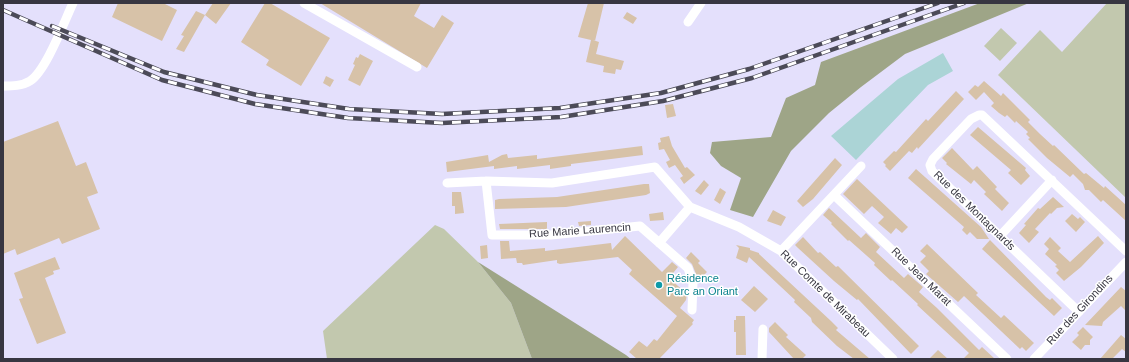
<!DOCTYPE html>
<meta charset="utf-8">
<style>
body{margin:0}
#map{position:relative;width:1129px;height:362px;overflow:hidden;background:#e4e0fc;font-family:Arial,sans-serif}
canvas{display:block}
.frame{position:absolute;inset:0;border:4px solid #373641;pointer-events:none}
</style>
<div id="map">
<canvas width="1129" height="362"></canvas>
<div class="frame"></div>
</div>
<script>
const g = document.querySelector('canvas').getContext('2d');
g.lineJoin = 'round';
function fillPath(path, color) { g.fillStyle = color; g.fill(path, 'evenodd'); }
function stroke(path, color, width, dash) { g.strokeStyle = color; g.lineWidth = width; g.lineCap = dash ? 'butt' : 'round'; g.setLineDash(dash || []); g.stroke(path); }
function label(font, color, halo, rows, align = 'center') {
  g.font = font + ' Arial,sans-serif'; g.lineWidth = 3; g.setLineDash([]); g.textBaseline = 'middle'; g.strokeStyle = halo; g.fillStyle = color; for (const [text, x, y, turn = 0] of rows) {
    g.save(); g.translate(x, y); g.rotate((+turn || 0) * Math.PI / 180); g.textAlign = isNaN(turn) ? turn : align; if (halo) g.strokeText(text, 0, 0); g.fillText(text, 0, 0); g.restore();
  }
}
const green = new Path2D(`
 M1107,3H1126V198L998,75L1040,30L1062,52Z
 M1001,28L1017,43L1000,61L984,46Z
 M435,225L444,229L478,262L511,303L532,359H327L323,331Z`);
const forest = new Path2D(`
 M980,3H1029L905,54L861,87L829,113L791,151L753,217L730,210L741,178L721,166L710,153L712,142L771,137L786,98L815,85L821,62Z
 M478,262L626,355L631,359H532L511,303Z`);
const water = new Path2D(`
 M943,53L953,71L928,85L856,160L831,136L898,79Z`);
const building = new Path2D(`
 M118,3H163L177,10L162,41L112,17Z
 M213,3H231L216,24L205,15L184,52L176,49L184,36L181,35L196,11L205,15Z
 M265,3H270L330,38L301,86L266,65L269,60L241,42Z
 M320,3H421L414,16L434,28L442,15L454,23L427,68Z
 M588,3H604L595,41L593,40L599,42L596,54L624,61L621,70L616,69L615,74L603,72L604,66L586,62L591,40L578,37Z
 M627,12L637,18L633,24L623,18Z
 M360,54L373,61L360,86L348,80L355,65L353,64L356,57L358,58Z
 M326,76L334,80L330,87L323,83Z
 M984,81L1001,96L1003,93L1030,120L1028,122L1040,134L1053,146L1054,145L1084,174L1086,173L1104,188L1105,186L1126,205V221L1103,200L1101,202L1089,190H1085L1083,184L1073,174L1070,177L1047,158L1028,139L1030,138L1026,134L1028,132L1016,121L1015,123L1007,115L1005,117L999,113L991,106L994,103L984,92L976,100L968,92L975,85L978,87Z
 M956,91L964,99L918,149L917,147L912,153L909,151L890,171L885,166L886,165L883,162L894,151L896,152L926,119L928,121Z
 M673,104L676,116L667,118L665,105Z
 M58,121L76,166L86,162L98,193L87,197L100,229L62,244L59,238L17,255L15,249L3,254V142Z
 M978,127L1026,168L1025,170L1030,176L1021,185L1008,173L1011,170L970,135Z
 M669,136L672,146L685,168L687,167L695,175L684,184L680,178L683,176L675,165L669,168L666,162L670,160L664,149L659,150L658,143L661,142L660,138Z
 M642,146L643,155L571,164V166L550,169V165L517,169V166L494,169V166L447,172L446,162L488,155L489,162L502,155L507,154L508,158L537,155V159Z
 M952,148L973,170L977,166L997,187L995,189L1009,203L1002,211L984,194L986,192L974,180L971,184L946,164L947,163L942,158Z
 M835,158L842,165L813,199L803,207L797,201Z
 M916,169L981,227L989,239H977L970,232L967,235L962,230L964,227L908,178Z
 M857,179L908,227L902,233L896,228L891,234L878,223L884,217L872,206L864,214L843,194Z
 M704,180L709,185L701,195L695,191Z
 M644,184H649L650,193L646,195L566,207L495,209V200L499,199L557,197Z
 M720,188L726,192L720,204L714,200Z
 M452,192H461L464,213L455,214V206H452Z
 M1053,197L1064,207L1057,208L1051,214L1050,213L1035,229L1039,232L1029,243L1019,233L1026,225L1024,224L1038,208L1040,209Z
 M829,208L861,238L866,233L880,247L876,252L904,278L908,274L923,287L919,292L937,308L979,350L982,347L995,359H963L969,353L917,305L918,304L892,280L891,281L874,265L875,263L849,240L848,241L831,224L832,223L823,215Z
 M773,210L786,217L781,226L767,221Z
 M663,212L664,220L650,221L649,214Z
 M1072,214L1078,219L1080,217L1085,222L1076,232L1065,221Z
 M591,221V225L579,226L578,222Z
 M547,222V229H500L499,224Z
 M625,236L662,272L672,262L678,267L669,278L687,294L686,300L680,308L694,320L692,323L693,324L659,359H637L629,352L639,341L647,347L654,339L657,341L677,316L629,274L632,270L618,257L560,264L557,263V260L523,265L522,263H517L516,258L501,259L500,241H509L510,251L545,248V251L611,243L612,250Z
 M1098,236L1104,243L1081,267L1064,281L1056,273L1059,270L1055,266L1057,265L1045,254L1049,249L1044,244L1050,237L1061,248L1058,251L1070,262Z
 M803,237L818,253L820,252L836,267L838,266L919,346L911,354L858,299L857,300L834,281L798,248L795,245Z
 M990,240L1046,297L1050,300L1052,298L1062,308L1054,316L982,249Z
 M927,244L978,293L976,295L1001,318L1004,315L1034,343L1026,351L1022,347L1020,349L964,296L958,302L926,274L929,271L920,262L926,256L920,251Z
 M487,245L488,258L481,259L480,246Z
 M736,245L750,248V250L759,253V254L831,321L838,328L836,330L870,359H854L837,346L812,322L811,318L794,302L795,300L749,257L747,263L736,258L739,248Z
 M691,252L700,261L698,263L707,272L701,278L696,274L692,264L686,258Z
 M55,257L60,269L53,271L54,274L45,278L66,333L37,344L19,299L23,298L14,273Z
 M754,286L768,299L755,312L741,300Z
 M1121,287L1126,291V311L1121,306L1103,322L1102,326L1085,325Z
 M736,316H745L746,355H736V332H734V320H736Z
 M775,322L788,335L786,337L806,355L802,359H794L769,332V328Z
 M1083,327L1093,337L1090,340V345H1085L1081,350L1072,342L1079,335L1077,333Z
 M1121,335L1126,339V352L1122,349L1112,359H1100Z
 M938,350L948,359H929Z`);
const minor = new Path2D(`
 M304,3L417,67
 M688,22L701,3
 M3,86C12,86 22,86 30,81C46,71 64,22 73,3
 M486,181L492,235H551L640,226L688,268L693,283L692,310
 M447,183L486,181L552,183L655,167L690,207L739,227L781,251L893,359
 M834,195L1007,359
 M1000,236L1052,180
 M659,243L690,207
 M781,251L861,166
 M1079,312L932,171L930,165L933,159L971,119L979,115H982L1126,251
 M762,359L763,329
 M1034,359L1126,262`);
const rail = new Path2D(`
 M3,10L162,80L255,104L348,118L442,123L561,117L663,101L752,78L964,3
 M52,26L164,72L257,95L349,109L442,114L560,108L661,93L749,69L938,3`);
const markers = [
 [659,285,4,"#0f9aa8"]
];
const streetNames = [
 ["Rue des Montagnards",974,211,44],
 ["Rue Marie Laurencin",580,231,-4],
 ["Rue Jean Marat",921,277,44],
 ["Rue Comte de Mirabeau",825,294,44],
 ["Rue des Girondins",1080,310,-47]
];
const cultureNames = [
 ["Résidence",667,279],
 ["Parc an Oriant",667,292]
];
fillPath(green, '#c2c8ae');
fillPath(forest, '#9ea587');
fillPath(water, '#abd4d6');
fillPath(building, '#d7c2a8');
stroke(minor, '#fff', 9);
stroke(rail, '#4c4b58', 4.5);
stroke(rail, '#fff', 3, [9]);
for (const [x, y, r, color] of markers) { const dot = new Path2D(); dot.arc(x, y, r, 0, 2 * Math.PI); g.fillStyle = color; g.fill(dot); stroke(dot, '#fff', 1.5); }
label('11px', '#373641', '#fff', streetNames);
label('11px', '#0d838f', '#fff', cultureNames, 'left');
</script>
